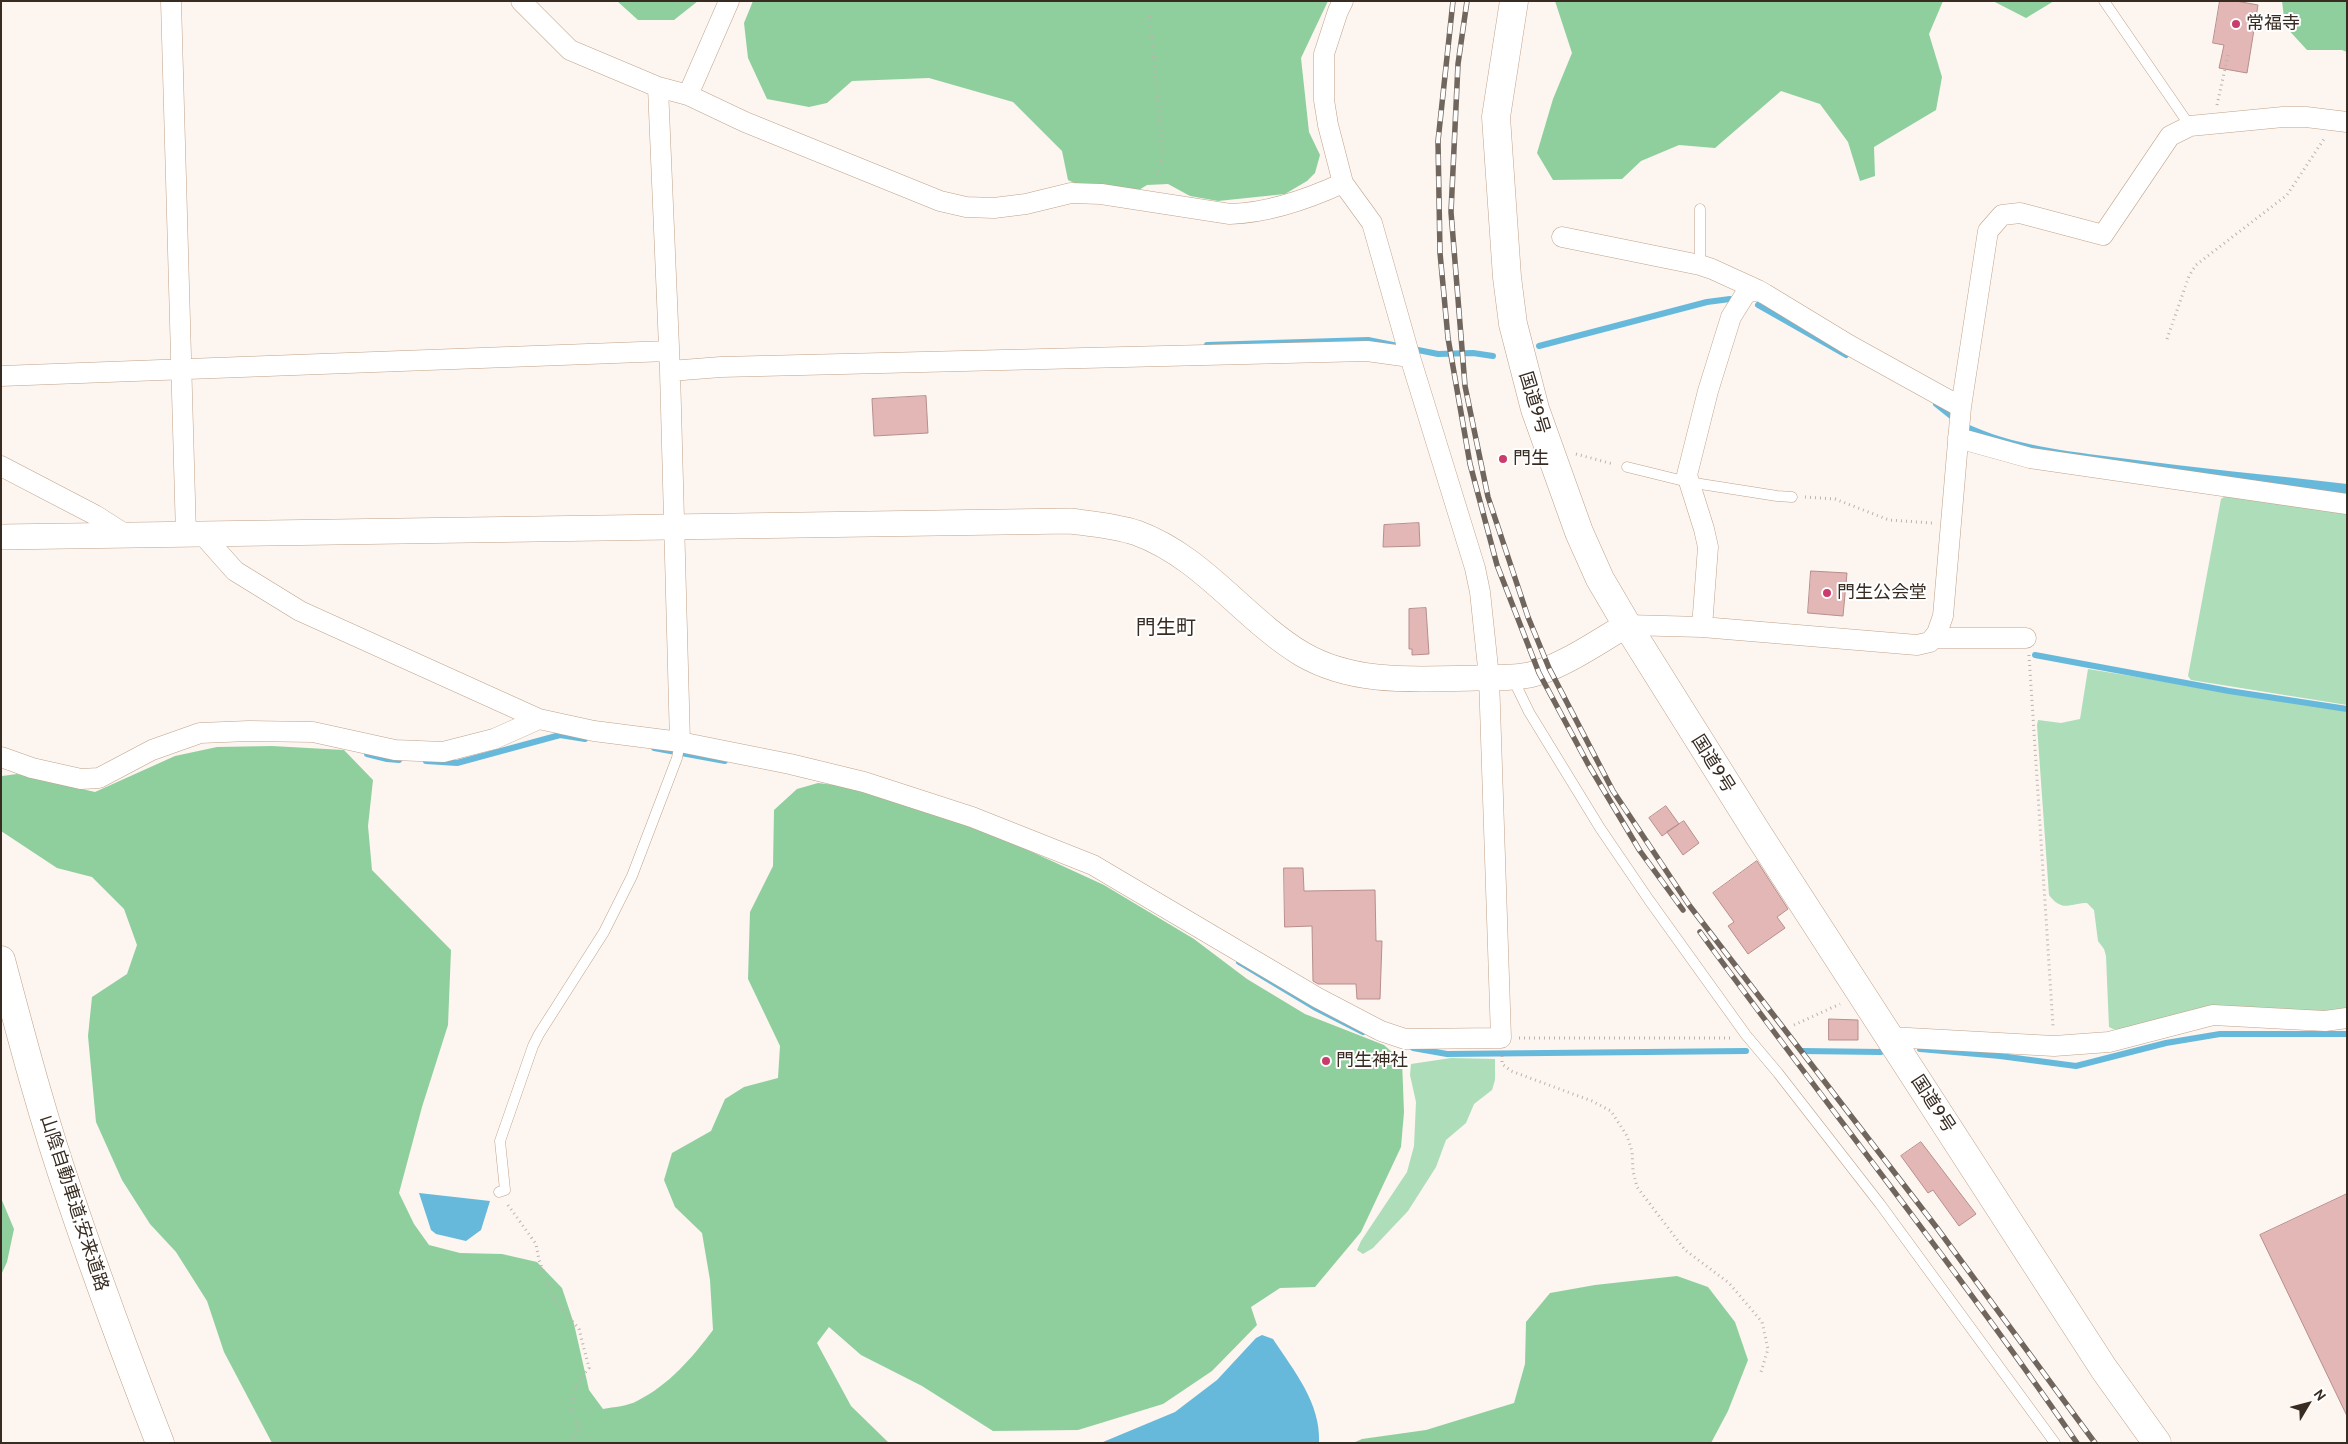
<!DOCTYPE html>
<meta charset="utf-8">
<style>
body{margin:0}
#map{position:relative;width:2348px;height:1444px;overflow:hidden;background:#fcf5f0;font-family:Cabin,sans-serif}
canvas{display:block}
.frame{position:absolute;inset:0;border:2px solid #382c22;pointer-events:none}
.north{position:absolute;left:2283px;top:1379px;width:50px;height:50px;-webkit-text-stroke:4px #fff;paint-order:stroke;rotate:53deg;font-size:14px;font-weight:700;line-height:20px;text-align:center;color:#382c22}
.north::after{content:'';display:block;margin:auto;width:18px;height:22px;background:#382c22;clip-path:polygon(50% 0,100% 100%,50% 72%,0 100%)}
</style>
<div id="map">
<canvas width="2348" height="1444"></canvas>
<div class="frame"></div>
<div class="north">N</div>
</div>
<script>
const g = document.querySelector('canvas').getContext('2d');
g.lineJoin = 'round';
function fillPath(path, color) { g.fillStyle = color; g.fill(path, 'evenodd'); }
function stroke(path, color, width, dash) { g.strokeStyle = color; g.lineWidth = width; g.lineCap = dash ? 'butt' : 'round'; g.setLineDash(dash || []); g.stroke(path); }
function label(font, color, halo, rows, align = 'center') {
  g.font = font + ' Cabin,"Noto Sans JP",sans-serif'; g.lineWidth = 4; g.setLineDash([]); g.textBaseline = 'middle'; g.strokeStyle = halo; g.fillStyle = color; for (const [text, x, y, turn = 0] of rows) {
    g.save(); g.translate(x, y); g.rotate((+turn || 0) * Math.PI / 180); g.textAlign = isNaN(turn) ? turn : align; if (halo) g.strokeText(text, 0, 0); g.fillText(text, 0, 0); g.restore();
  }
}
const green = new Path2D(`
 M2231,492L2347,508V705L2191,680L2188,676L2221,499Z
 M2088,669L2347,711V1011L2121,1030L2113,1029L2109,1027L2106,956L2104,949L2098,941L2094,910L2087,903C2069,903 2063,913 2049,895L2037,725L2038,720L2061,723L2080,719Z
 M1451,1058L1495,1059V1080L1492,1090L1474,1104L1466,1123L1446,1140L1436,1167L1408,1211L1373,1248L1363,1254L1357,1250L1361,1241L1407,1172L1414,1146L1416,1102L1410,1075L1411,1064Z`);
const forest = new Path2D(`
 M617,1H698L674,20H638Z
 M753,1H1328L1301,58L1309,132L1320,155L1315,173L1307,181L1285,194L1218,201L1190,196L1168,184L1147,185L1134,193L1089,190L1068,180L1062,151L1013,102L929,78L852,81L827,103L809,107L767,99L748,58L744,23Z
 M1555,1H1943L1929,34L1942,77L1936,110L1874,147L1875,176L1860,181L1848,142L1820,104L1781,91L1715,148L1679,145L1641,161L1622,179L1553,180L1537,153L1553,99L1572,53Z
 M1993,1H2054L2026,18Z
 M2282,1H2347V52L2342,50H2307L2285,26Z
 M272,746L344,750L373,780L368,826L372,870L451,950L448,1025L422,1107L399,1193L414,1224L429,1245L460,1253L502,1254L537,1262L562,1288L574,1324L589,1390L603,1409C614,1407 628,1406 637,1401C669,1385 692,1358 713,1330L710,1280L702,1233L675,1207L664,1180L672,1153L711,1131L725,1099L744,1087L778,1078L780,1046L748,979L750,912L773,866L774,810L797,789L818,783L861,788L921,808L1006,840L1104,885L1194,939L1247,979L1305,1014L1384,1045L1402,1061L1404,1112L1401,1147L1361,1232L1315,1287L1280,1288L1251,1307L1257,1325L1212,1371L1163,1404L1078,1430L993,1431L922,1386L861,1355L829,1327L817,1343L851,1406L889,1443H272L224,1352L207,1301L176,1252L150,1224L122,1180L96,1122L88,1036L92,997L127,974L137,945L124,909L92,877L57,868L1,831L2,776L17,774L95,792L175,756L217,747Z
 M1,1198L14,1229L7,1262L1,1275Z
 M1677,1276L1708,1287L1735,1322L1748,1360L1728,1411L1711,1443H1353L1362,1439L1426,1430L1514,1403L1525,1364L1526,1322L1550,1293L1595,1285Z`);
const water = new Path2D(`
 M1965,423C2014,446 2067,451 2120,458C2195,468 2271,475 2347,484V496L2041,456L1964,433Z
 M419,1193L490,1201L481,1230L466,1241L436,1234L431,1230Z
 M1262,1335L1273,1339C1294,1371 1321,1403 1319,1443H1083L1103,1442L1175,1412L1217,1380L1256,1338Z`);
const stream = new Path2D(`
 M1758,305L1846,355
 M1207,345L1368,340L1438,354L1473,353L1493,356
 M1539,346L1707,302L1730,299
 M1936,404L1956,420
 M2035,655L2229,691L2347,709
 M654,748L725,761
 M367,754L387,759L399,760
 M426,761L457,763L560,735L585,739
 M1239,962L1314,1007L1363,1032
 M1413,1048L1447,1054L1746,1051
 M1920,1049L2000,1056L2076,1066L2166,1043L2220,1034H2347
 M1802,1051L1881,1052`);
const building = new Path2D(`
 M2220,1H2236L2258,5L2247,73L2219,68L2224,45L2213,43Z
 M926,396L928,433L874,436L872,399Z
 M1419,523L1420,546L1383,547L1384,525Z
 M1811,571L1847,573L1843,616L1808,613Z
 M1426,608L1429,654L1412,655V649H1409V609Z
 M1666,806L1679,824L1662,836L1649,818Z
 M1684,821L1699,843L1683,855L1667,832Z
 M1757,861L1788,909L1777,917L1785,928L1748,954L1728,926L1734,922L1713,893Z
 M1284,868H1303L1304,891L1375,890L1376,941H1382L1380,999H1357L1356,984H1318L1313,981L1312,926L1285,927Z
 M1829,1019L1858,1020V1040H1829Z
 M1921,1142L1976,1214L1959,1226L1933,1190L1928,1193L1901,1156Z
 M2347,1194V1416L2260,1235Z`);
const path = new Path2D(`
 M1149,11L1163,153L1155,184
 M2217,105L2228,55
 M2167,339L2189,276L2196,265L2287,195L2324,139
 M1576,454L1613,464
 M1805,497L1835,499L1889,520L1932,523
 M2029,655L2053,1026
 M1794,1025L1840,1004
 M1519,1038H1730
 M1338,1040L1342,1031
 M1502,1056V1064L1511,1071L1592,1101L1611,1111L1627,1136L1632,1151L1633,1171L1637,1187L1685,1250L1729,1283L1762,1322L1768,1349L1761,1372
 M508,1205L536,1244L539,1260L554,1299L579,1329L589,1368L577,1383L571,1409L580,1428L571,1443`);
const service = new Path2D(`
 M2104,1L2190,126
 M1700,209V265
 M1627,467L1688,482L1777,496L1792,497
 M1512,677L1529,712L1600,828L1649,900L1746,1035L1778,1073L1880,1204L2055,1443
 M499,1192L505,1190L500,1141L533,1046L539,1034L604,932L632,876L677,758L680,742`);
const minor = new Path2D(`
 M171,1L186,535
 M521,1L570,50L658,87L688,95L745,122L940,201L966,207L994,208L1026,204L1071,193L1101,194L1230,214C1268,213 1308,199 1343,183
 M658,87L670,371L680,742
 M688,95L729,1
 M1562,237L1700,265L1712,269L1758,290
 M670,371L721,367L1367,351L1410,357
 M1,376L668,351
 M1958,438L2030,458L2347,504
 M1,466L95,515L128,536
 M203,535L235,571L300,611L539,719L594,731L680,742L790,764L864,782L972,817L1093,865L1318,998L1381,1031L1405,1039L1501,1038L1489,677L1480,592L1475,568L1410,357L1372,223L1343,183L1328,125L1324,100V54L1338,11L1343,1
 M1627,625L1702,627L1917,645L1930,642L1937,633L1943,616L1961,407L1988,231L2002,215L2020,213L2103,235L2170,136L2190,126L2283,117H2306L2347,122
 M1702,627L1708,547L1704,529L1687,475L1708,391L1731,317L1746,293L1758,290L1765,294L1849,345L1961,407
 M1934,638H2026
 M1,757L32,768L81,779L99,778L152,750L200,733L249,731L313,732L395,750L443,752L494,739L539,719
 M1890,1037L2054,1046L2109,1042L2213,1015L2325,1021L2347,1018`);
const tertiary = new Path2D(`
 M1,537L1070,521C1093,524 1116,526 1137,533C1203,557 1244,619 1302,654C1355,685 1418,679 1476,678C1497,677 1521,679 1540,672C1571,661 1599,641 1627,625`);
const trunk = new Path2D(`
 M1514,1L1496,117L1507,277L1513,324L1535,409L1579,532L1600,579L1627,625L1758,834L2104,1369L2157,1443`);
const motorway = new Path2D(`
 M1,960C22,1039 43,1119 70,1197C98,1280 128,1361 160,1443`);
const rail = new Path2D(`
 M1453,1L1438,141L1440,253L1448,338L1470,464L1497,565L1539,673L1588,764L1640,851L1683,910
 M1467,1L1458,64L1451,212L1465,386L1488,497L1528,617L1549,668L1613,791L1689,905L1937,1228L2095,1443
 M1700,932C1825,1103 1957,1269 2077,1443`);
const markers = [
 [2236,24,5,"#c93c6b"],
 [1503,459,5,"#c93c6b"],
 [1827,593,5,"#c93c6b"],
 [1326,1061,5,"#c93c6b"]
];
const poiNames = [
 ["常福寺",2246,24],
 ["門生",1513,459],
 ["門生公会堂",1837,593],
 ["門生神社",1336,1061]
];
const streetNames = [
 ["国道9号",1534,403,73],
 ["国道9号",1713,764,58],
 ["国道9号",1933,1104,57],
 ["山陰自動車道;安来道路",74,1203,72]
];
const quarterNames = [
 ["門生町",1166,628]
];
fillPath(green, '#aeddb9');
fillPath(forest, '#8fcf9e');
fillPath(water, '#66b9db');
stroke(stream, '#66b9db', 6);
fillPath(building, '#e2b7b5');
stroke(building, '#b78e8c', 1);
stroke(service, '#c0a289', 11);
stroke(minor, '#c0a289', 21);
stroke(tertiary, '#c0a289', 26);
stroke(trunk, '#c0a289', 29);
stroke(motorway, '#c0a289', 29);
stroke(path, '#bbb3ac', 3, [1, 4]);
stroke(service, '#fff', 10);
stroke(minor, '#fff', 20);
stroke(tertiary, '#fff', 25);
stroke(trunk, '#fff', 28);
stroke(motorway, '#fff', 28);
stroke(rail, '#70665d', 5.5);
stroke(rail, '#fff', 4, [11]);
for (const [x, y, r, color] of markers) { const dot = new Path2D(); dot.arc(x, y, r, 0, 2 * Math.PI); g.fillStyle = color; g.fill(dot); stroke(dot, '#fff', 2); }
label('18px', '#382c22', '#fff', poiNames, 'left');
label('18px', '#382c22', '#fff', streetNames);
label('20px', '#382c22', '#fff', quarterNames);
</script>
